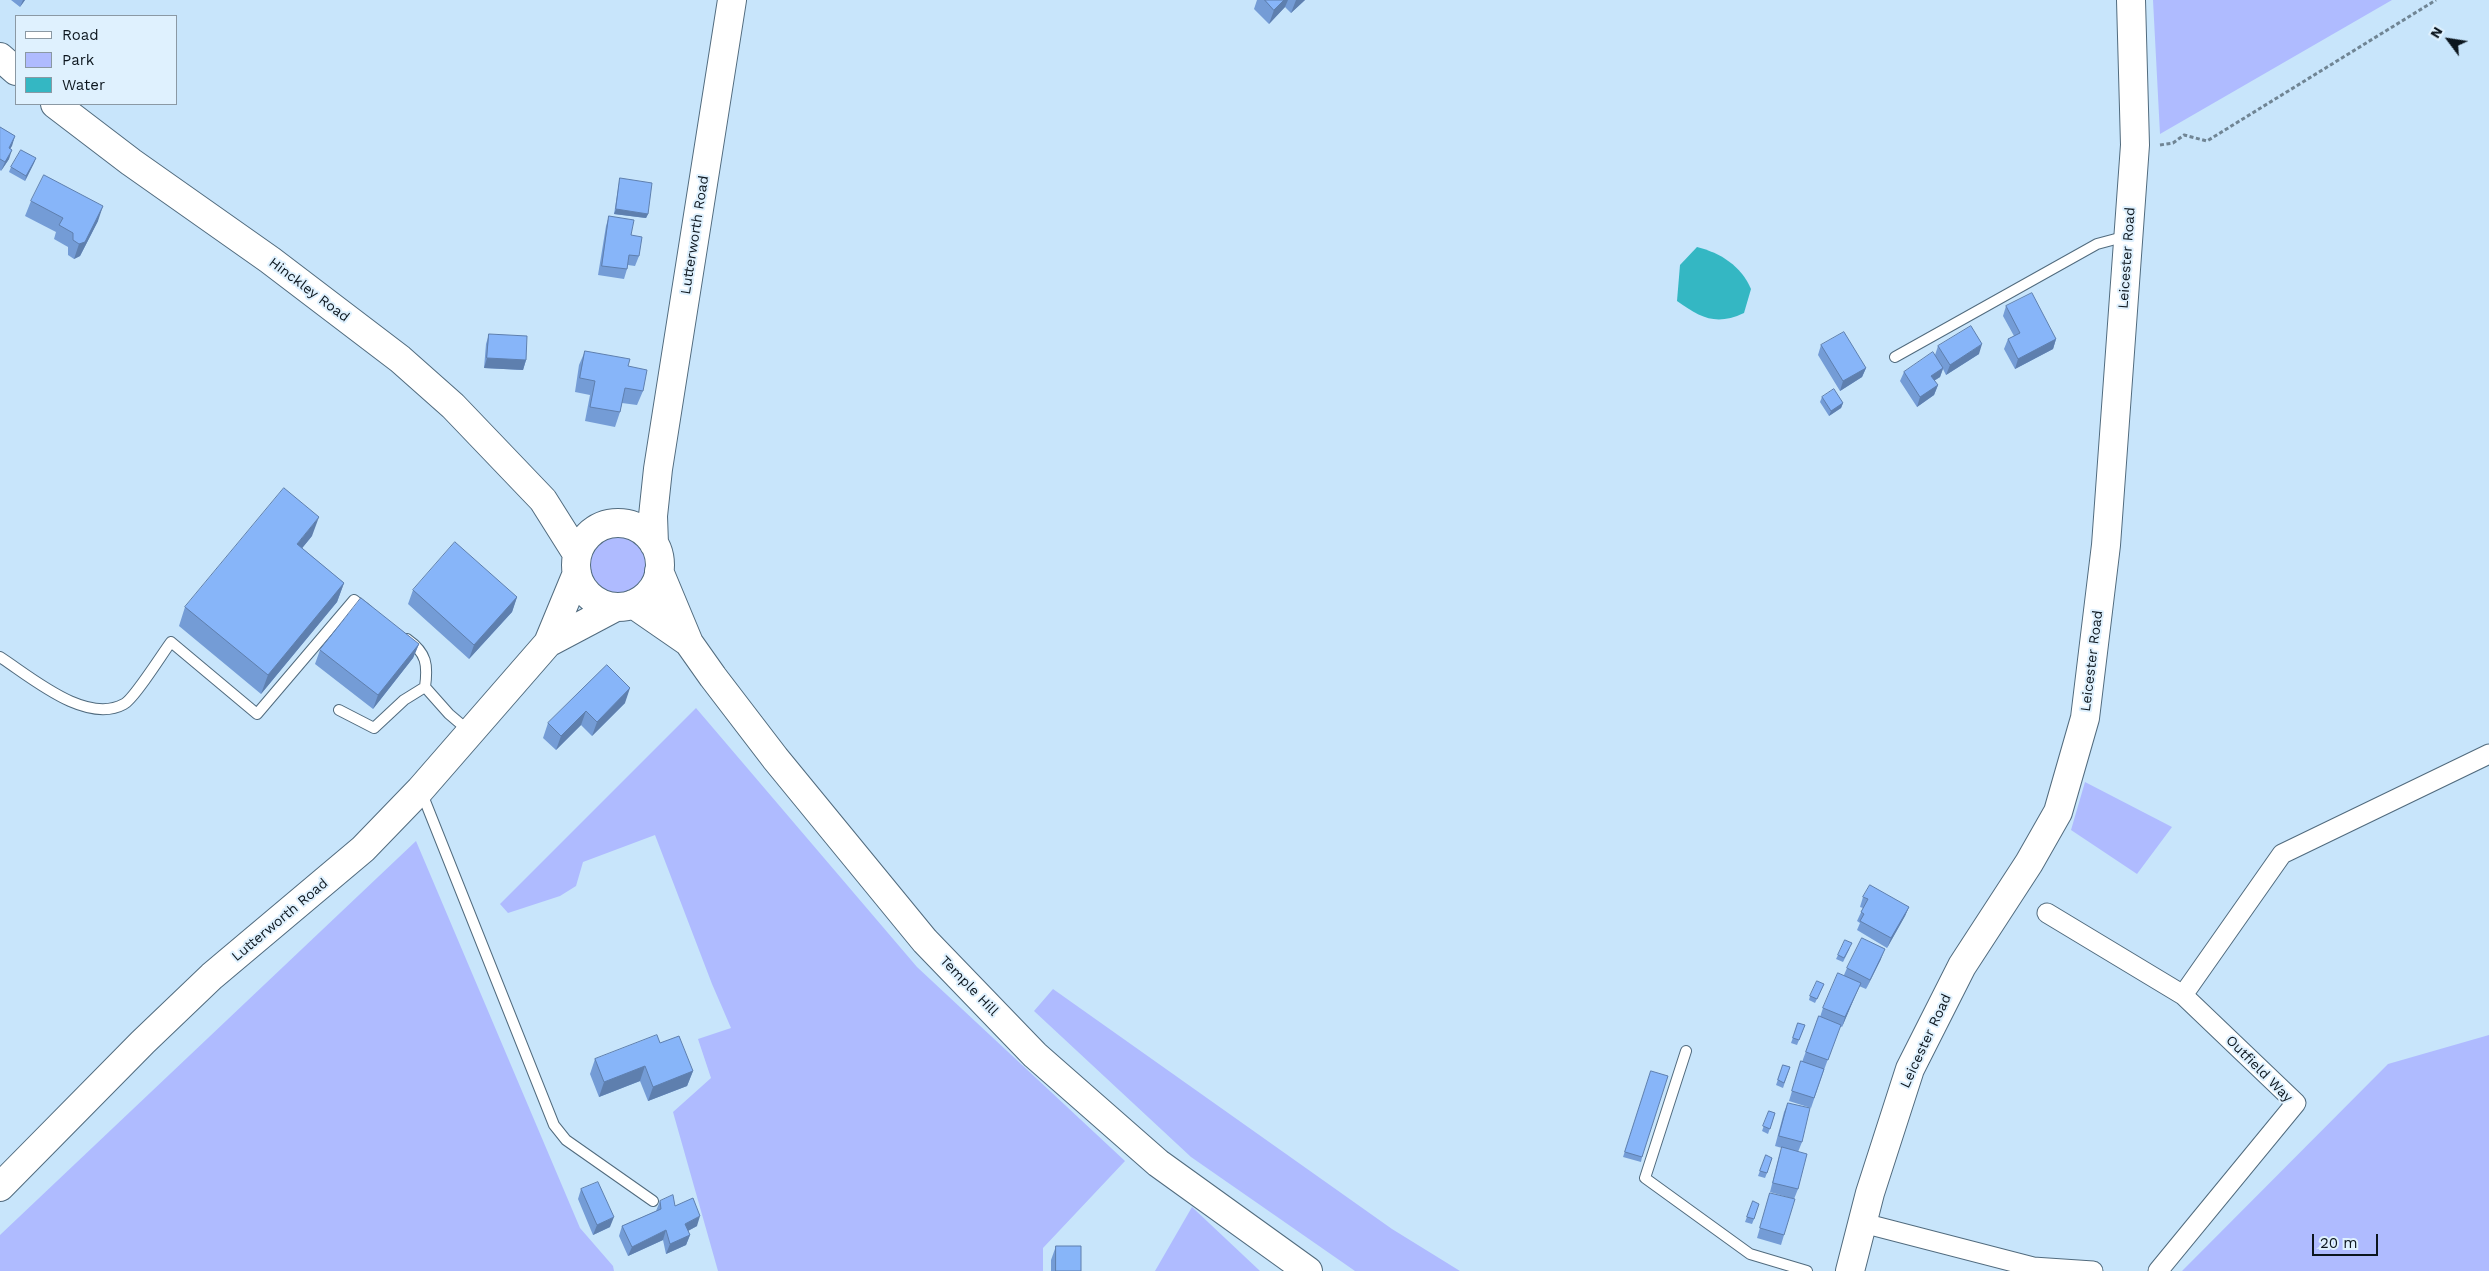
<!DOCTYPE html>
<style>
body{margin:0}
#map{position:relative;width:2489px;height:1271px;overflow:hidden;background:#c8e5fb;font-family:"Work Sans",sans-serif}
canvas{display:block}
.legend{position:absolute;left:15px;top:15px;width:162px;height:90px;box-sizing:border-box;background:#dff1fe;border:1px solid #8b99a4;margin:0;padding:6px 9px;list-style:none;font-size:15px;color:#0c161e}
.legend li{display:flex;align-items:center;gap:10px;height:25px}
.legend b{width:25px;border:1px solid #8b99a4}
.north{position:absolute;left:2424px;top:15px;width:50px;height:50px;-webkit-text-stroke:4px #dff1fe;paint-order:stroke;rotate:301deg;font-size:14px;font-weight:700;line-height:20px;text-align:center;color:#0c161e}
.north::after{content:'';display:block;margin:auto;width:18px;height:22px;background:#0c161e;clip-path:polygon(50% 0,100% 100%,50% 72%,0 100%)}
.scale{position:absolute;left:2312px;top:1234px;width:66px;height:22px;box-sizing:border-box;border:2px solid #0c161e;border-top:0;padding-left:6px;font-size:15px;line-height:18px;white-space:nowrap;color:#0c161e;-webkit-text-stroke:4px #dff1fe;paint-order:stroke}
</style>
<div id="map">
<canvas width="2489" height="1271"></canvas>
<ul class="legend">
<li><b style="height:6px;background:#fff"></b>Road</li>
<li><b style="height:14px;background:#afbbff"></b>Park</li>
<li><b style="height:14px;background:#34b7c3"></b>Water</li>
</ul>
<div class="north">N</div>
<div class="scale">20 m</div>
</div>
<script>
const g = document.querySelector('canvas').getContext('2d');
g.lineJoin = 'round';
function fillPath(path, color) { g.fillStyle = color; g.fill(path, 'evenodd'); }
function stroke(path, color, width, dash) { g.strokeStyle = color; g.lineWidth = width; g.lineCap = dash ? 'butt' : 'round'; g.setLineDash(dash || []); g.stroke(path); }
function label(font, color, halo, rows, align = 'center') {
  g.font = font + ' "Work Sans",sans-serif'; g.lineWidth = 4; g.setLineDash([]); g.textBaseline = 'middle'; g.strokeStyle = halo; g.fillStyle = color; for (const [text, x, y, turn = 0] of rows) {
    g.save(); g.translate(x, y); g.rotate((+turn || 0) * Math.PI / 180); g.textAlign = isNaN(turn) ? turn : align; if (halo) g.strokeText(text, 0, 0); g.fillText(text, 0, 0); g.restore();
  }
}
const green = new Path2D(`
 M2153,0H2392L2160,134Z
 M586 565a32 32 0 1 1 64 0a32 32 0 1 1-64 0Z
 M696,708L917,967L1125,1161L1043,1248V1271H718L673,1112L711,1078L698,1039L731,1028L712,984L655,835L583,862L576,886L560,896L508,913L500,904Z
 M2085,782L2172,827L2137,874L2071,830Z
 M416,841L580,1228L613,1266L614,1271H0V1235Z
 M1053,989L1392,1229L1460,1271H1355L1191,1157L1034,1011Z
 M2489,1035V1271H2182L2388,1064Z
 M1192,1207L1260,1271H1155Z`);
const water = new Path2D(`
 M1697,247C1721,253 1741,266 1751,289L1744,313C1716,326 1701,318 1677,301L1680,265Z`);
const path = new Path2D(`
 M2160,145L2173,143L2184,135L2207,141L2436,0`);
const lane = new Path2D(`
 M1895,357L2097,244L2127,236
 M407,639C427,653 428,665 425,687
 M0,657C31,677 86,725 124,704C134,699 162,654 171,642L257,714L354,600L367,610
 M339,710L374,728L404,700L425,687L449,714L469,731
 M421,791L554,1125L566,1140L653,1201
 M1686,1051L1645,1178L1750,1254L1807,1271`);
const street = new Path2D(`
 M2047,913L2183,995L2296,1103L2158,1271
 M2183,995L2282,854L2489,754
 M1863,1223L2033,1267L2093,1271`);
const secondary = new Path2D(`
 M0,57L16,71
 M55,104L131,162L270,260L400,359L453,406L543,500L577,554
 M576 565a42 42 0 1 1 84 0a42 42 0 1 1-84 0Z
 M654,544L653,516L658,469L732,0
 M659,571L689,643L713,677L775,758L925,941L1035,1055L1158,1163L1308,1271
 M633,604L688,642
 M548,643L616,607
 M0,1187L143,1042L212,976L363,849L420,790L548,643L577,573
 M1850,1271L1870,1193L1910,1069L1962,966L2029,863L2058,812L2085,718L2106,545L2135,145L2131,0`);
const wall = new Path2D(`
 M11,0H25L20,7Z
 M1257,0H1305L1291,13L1285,7L1269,24L1254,9Z
 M0,127L15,136L10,149L9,159L1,171L0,170Z
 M36,158L34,163L25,181L9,172L11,167Z
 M620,178L648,214L646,218L614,214L619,183Z
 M31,201L98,221L80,256L74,259L68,255V247L54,239L56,232L25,216Z
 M609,216L631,235L639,256L635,266L628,265L627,269L624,279L598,275L606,226Z
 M2006,306L2056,339L2053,349L2015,369L2004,349L2008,339L2014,336L2003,316Z
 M489,334L526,360L523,370L484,368L486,344Z
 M1821,345L1866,368L1862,377L1840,391L1818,355Z
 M1938,346L1979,354L1946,375L1943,369L1940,377L1934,381L1938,385L1934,395L1917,407L1900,381L1904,372L1935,355Z
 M585,351L628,366L643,391L637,405L622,403L620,412L615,427L585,421L590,395L575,392L579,365Z
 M1822,397L1843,403L1841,408L1829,416L1820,402Z
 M312,536L302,548L344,583L337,602L261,694L179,626L185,607Z
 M413,590L517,597L512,612L469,659L408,604Z
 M419,644L413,658L373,709L315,664L320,650Z
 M607,665L625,703L592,736L581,725L556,750L543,738L548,723Z
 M1863,897L1909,907L1905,916L1887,948L1857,930L1860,923L1857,921L1863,908L1860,907Z
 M1850,948L1843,962L1836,959L1838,955Z
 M1881,959L1866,989L1859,986L1842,1027L1840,1026L1824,1070L1811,1108L1789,1101L1801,1061L1802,1062L1819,1016L1820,1017L1823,1008L1844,975L1847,968Z
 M1824,984L1815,1003L1809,1000L1810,996Z
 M1798,1023L1805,1025L1797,1045L1791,1043Z
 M660,1043L693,1071L687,1086L648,1101L640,1081L599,1097L590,1074L595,1059Z
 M1783,1065L1790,1067L1783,1088L1776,1085Z
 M1651,1071L1642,1157L1641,1162L1623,1157Z
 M1788,1103L1802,1142L1798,1152V1189L1794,1199L1770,1192L1779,1157L1782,1148L1775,1146L1784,1112Z
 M1769,1111L1775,1113L1768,1134L1762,1131Z
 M1766,1155L1767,1173L1765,1178L1758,1176Z
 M581,1189L610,1227L593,1235L578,1199Z
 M1770,1193L1784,1235L1781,1245L1757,1238Z
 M660,1201L675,1206L697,1226L688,1231L690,1235L686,1245L666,1254L663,1240L628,1256L619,1236L622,1226L656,1211Z
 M1753,1201L1754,1219L1752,1224L1745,1222Z
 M1056,1246L1081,1271H1051V1260Z`);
const shadedWall = new Path2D(`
 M23,0H25L20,7Z
 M1284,0H1288L1285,7L1269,24L1274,10Z
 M1296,0H1305L1291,13Z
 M15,136L12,146L5,157L9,148Z
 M12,150L9,159L1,171L5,162Z
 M36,158L34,163L25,181L26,176Z
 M103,206L98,221L80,256L74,259L79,244Z
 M616,209L648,214L646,218L614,214Z
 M2056,339L2053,349L2015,369L2018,359Z
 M1982,344L1979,354L1946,375L1950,365Z
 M487,358L526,360L523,370L484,368Z
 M1866,368L1862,377L1840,391L1843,381Z
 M1943,368L1940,377L1927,385L1931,376Z
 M1938,385L1934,395L1917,407L1920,397Z
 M1843,403L1841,408L1829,416L1831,411Z
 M319,517L312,536L290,563L297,544Z
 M344,583L337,602L261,694L268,675Z
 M517,597L512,612L469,659L474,645Z
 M419,644L413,658L373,709L378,695Z
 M630,688L625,703L592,736L597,722Z
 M586,711L581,725L556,750L561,736Z
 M1909,907L1905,916L1887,948L1891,938Z
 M1885,949L1881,959L1866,989L1870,980Z
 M1861,983L1857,992L1842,1027L1845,1017Z
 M645,1066L640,1081L599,1097L604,1082Z
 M693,1071L687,1086L648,1101L653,1087Z
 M700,1216L697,1226L682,1234L685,1224Z
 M614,1217L610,1227L593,1235L597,1225Z
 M666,1230L663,1240L628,1256L632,1247Z
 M690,1235L686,1245L666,1254L670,1244Z`);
const building = new Path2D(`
 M1265,0H1284L1274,10Z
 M0,127L15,136L9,148L12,150L5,162L0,159Z
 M21,150L36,158L26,176L11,167Z
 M44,175L103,206L85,242L79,244L73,240V233L59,225L63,218L31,201Z
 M620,178L652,183L648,214L616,209Z
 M609,216L634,220L631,235L642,237L639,256L629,255L627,269L602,266Z
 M2032,293L2056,339L2018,359L2008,339L2020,333L2006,306Z
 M1971,326L1982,344L1950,365L1938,346Z
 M1844,332L1866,368L1843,381L1821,345Z
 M489,334L527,336L526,360L487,358Z
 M585,351L630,359L628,366L647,370L643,391L625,388L620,412L590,407L595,381L580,378Z
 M1933,352L1943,368L1931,376L1938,385L1920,397L1904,372Z
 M1834,389L1843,403L1831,411L1822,397Z
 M284,488L319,517L297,544L344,583L268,675L185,607Z
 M455,542L517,597L474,645L413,590Z
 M361,598L419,644L378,695L320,650Z
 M607,665L630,688L597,722L586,711L561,736L548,723Z
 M1870,885L1909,907L1891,938L1860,921L1864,914L1861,912L1868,899L1863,897Z
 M1862,938L1885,949L1870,980L1847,968Z
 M1845,940L1852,943L1844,958L1838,955Z
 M1838,973L1861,983L1845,1017L1823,1008Z
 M1817,981L1824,984L1817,999L1810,996Z
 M1819,1016L1841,1025L1828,1060L1806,1052Z
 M1798,1023L1805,1025L1799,1040L1793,1038Z
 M657,1035L660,1043L679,1036L693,1071L653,1087L645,1066L604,1082L595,1059Z
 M1801,1061L1824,1069L1814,1098L1792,1091Z
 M1783,1065L1790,1067L1784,1083L1778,1080Z
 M1651,1071L1668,1076L1642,1157L1625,1152Z
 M1788,1103L1810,1108L1802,1142L1779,1136Z
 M1769,1111L1775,1113L1770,1129L1763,1126Z
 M1782,1147L1807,1154L1798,1189L1773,1183Z
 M1766,1155L1772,1158L1767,1173L1760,1171Z
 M598,1182L614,1217L597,1225L581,1189Z
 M1770,1193L1795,1199L1784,1235L1760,1228Z
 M673,1195L675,1206L693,1198L700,1216L685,1224L690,1235L670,1244L666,1230L632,1247L622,1226L661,1209L660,1201Z
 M1753,1201L1759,1204L1754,1219L1747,1217Z
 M1056,1246H1081V1271H1056Z`);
const streetNames = [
 ["Lutterworth Road",695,235,-81],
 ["Leicester Road",2127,258,-86],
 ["Hinckley Road",309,290,37],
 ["Leicester Road",2092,661,-83],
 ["Lutterworth Road",280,920,-40],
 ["Temple Hill",969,986,46],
 ["Leicester Road",1926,1041,-65],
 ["Outfield Way",2259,1069,45]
];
fillPath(green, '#afbbff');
fillPath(water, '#34b7c3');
stroke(lane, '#516b7e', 12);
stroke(street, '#516b7e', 21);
stroke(secondary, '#516b7e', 30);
stroke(path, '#708594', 3, [4, 2.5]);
stroke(lane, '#fff', 10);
stroke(street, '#fff', 19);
stroke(secondary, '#fff', 28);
fillPath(wall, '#749cd6');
fillPath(shadedWall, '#5e7fae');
fillPath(building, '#87b5f9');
stroke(building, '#5e7fae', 1);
label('14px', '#0c161e', '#dff1fe', streetNames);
</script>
